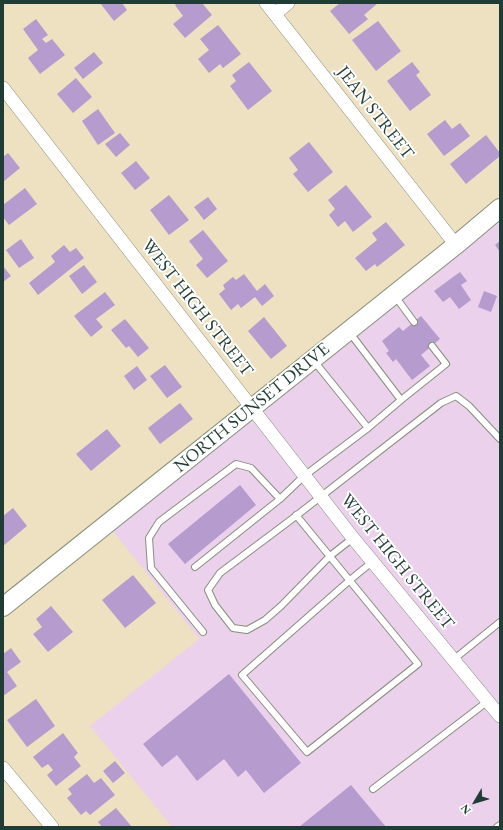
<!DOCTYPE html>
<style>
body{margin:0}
#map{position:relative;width:503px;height:830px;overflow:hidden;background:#eee1c1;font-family:"EB Garamond",serif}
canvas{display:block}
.frame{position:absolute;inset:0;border:4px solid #1f3d34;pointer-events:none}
.north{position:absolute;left:455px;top:782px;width:40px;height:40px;-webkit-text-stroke:3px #fff;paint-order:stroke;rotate:232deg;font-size:11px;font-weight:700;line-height:16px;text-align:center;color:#1f3d34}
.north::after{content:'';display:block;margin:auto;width:14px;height:18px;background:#1f3d34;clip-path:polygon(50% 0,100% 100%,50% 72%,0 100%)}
</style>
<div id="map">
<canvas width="503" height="830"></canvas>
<div class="frame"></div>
<div class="north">N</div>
</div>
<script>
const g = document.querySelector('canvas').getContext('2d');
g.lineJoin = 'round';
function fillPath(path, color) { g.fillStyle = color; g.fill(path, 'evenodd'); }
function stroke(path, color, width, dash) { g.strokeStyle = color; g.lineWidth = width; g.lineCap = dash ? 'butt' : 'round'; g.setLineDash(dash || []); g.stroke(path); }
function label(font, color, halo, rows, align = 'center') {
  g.font = font + ' "EB Garamond",serif'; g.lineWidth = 4; g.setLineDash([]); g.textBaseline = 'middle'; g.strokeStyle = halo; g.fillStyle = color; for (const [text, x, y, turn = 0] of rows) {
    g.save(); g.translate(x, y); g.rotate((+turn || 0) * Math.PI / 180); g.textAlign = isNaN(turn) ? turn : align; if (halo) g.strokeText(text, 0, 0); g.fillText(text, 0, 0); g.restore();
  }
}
const built = new Path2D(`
 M500,208V827H172L90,726L199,639L107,524Z`);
const building = new Path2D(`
 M100,3H122L127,10L114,21Z
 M177,3H202L212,15L185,38L173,24L183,16L175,5Z
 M340,3H378L364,15L368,19L349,34L330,11Z
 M36,19L48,35L42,39L46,43L52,39L65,55L40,74L28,58L38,50L23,29Z
 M378,21L401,51L376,71L352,40Z
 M218,25L241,54L223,68L220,64L209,73L198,59L209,50L200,39Z
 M94,52L103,63L83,79L74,68Z
 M249,62L272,91L248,110L230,86L236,81L232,75Z
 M412,62L420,72L416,75L431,95L410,111L387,81Z
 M76,78L92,97L73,113L57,94Z
 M98,109L115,133L98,145L82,121Z
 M445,120L452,129L460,123L470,136L444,156L427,134Z
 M120,133L130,145L116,157L105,144Z
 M486,135L500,153V156L466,184L450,164Z
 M309,142L333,172L308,192L293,174L298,170L289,158Z
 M8,153L20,168L3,182V157Z
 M136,161L150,178L135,190L121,173Z
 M346,185L372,217L353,232L345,221L338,227L329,215L335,209L328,200Z
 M25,188L37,204L9,225L3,217V205Z
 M169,195L189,220L169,235L150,210Z
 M208,197L217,209L204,220L194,207Z
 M386,222L405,245L377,267L375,264L366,271L355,258L377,240L372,233Z
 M203,230L228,261L207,278L196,265L203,259L189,241Z
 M21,239L34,258L19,268L6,250Z
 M500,241V252L495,245Z
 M64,245L70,252L76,248L84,258L38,295L29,283L55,262L51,256Z
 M84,265L97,282L82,294L69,276Z
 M3,266L11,276L3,282Z
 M460,272L467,281L461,285L471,300L459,309L450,297L443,302L434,291Z
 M244,274L257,291L265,284L274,296L262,306L255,297L241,308L238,304L231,310L219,294L225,289L223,285L233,277L236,280Z
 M484,291L497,296L491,312L478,307Z
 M105,292L115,305L96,319L103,327L91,337L74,316Z
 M421,316L440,339L421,355L430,366L412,380L396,359L393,362L386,353L389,351L382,341L399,327L403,331Z
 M264,317L287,346L271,359L248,331Z
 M125,319L149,348L138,357L129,346L126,348L111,330Z
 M165,365L182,387L167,398L150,376Z
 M137,366L147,380L134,390L124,376Z
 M180,403L193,419L160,444L148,428Z
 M107,429L121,446L91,471L76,454Z
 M240,485L256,505L185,564L168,544Z
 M13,508L27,526L3,546V516Z
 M133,575L156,603L125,628L102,600Z
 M51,606L73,632L48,652L33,634L42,627L36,619Z
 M11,648L21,662L7,672L17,686L3,696V654Z
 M229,674L301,763L264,793L246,770L238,777L224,759L197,781L177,755L162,767L143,744Z
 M36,699L55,726L27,747L7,720Z
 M63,733L78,753L74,757L81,766L56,786L47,775L53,770L48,764L42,768L33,757Z
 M115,761L125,773L113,783L103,771Z
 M87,774L94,783L101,778L115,795L90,815L86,811L81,815L67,798L72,794L68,789Z
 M351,785L386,827H299Z
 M116,808L132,827H102L98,822Z`);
const service = new Path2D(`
 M395,296L414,322
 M350,333L401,400
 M314,361L368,428
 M296,515L418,664L307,752L242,675L350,580L372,562
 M353,538L330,556L281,606L265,620L247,630L233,628L215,605L208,590L220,573L292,519L441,403L456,396L469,406L500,439
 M195,567L280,499
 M203,632L151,568L149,538L159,522L236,464L251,468L280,499L304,476L368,428L401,400L446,364L432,346
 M453,660L500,622
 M373,789L488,701
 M497,827L500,825`);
const minor = new Path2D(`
 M266,3L456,245
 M275,14L288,3
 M3,88L353,538L500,716
 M3,768L52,827`);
const secondary = new Path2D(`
 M3,607L456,245L500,208`);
const streetNames = [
 ["JEAN STREET",375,113,52],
 ["WEST HIGH STREET",197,308,52],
 ["NORTH SUNSET DRIVE",252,408,-39],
 ["WEST HIGH STREET",397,562,51]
];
fillPath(built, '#ebd1eb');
fillPath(building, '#b59bce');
stroke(service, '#868f7a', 8);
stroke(minor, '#868f7a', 14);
stroke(secondary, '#868f7a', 20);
stroke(service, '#fff', 6);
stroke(minor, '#fff', 13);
stroke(secondary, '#fff', 18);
label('18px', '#1f3d34', '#fff', streetNames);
</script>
